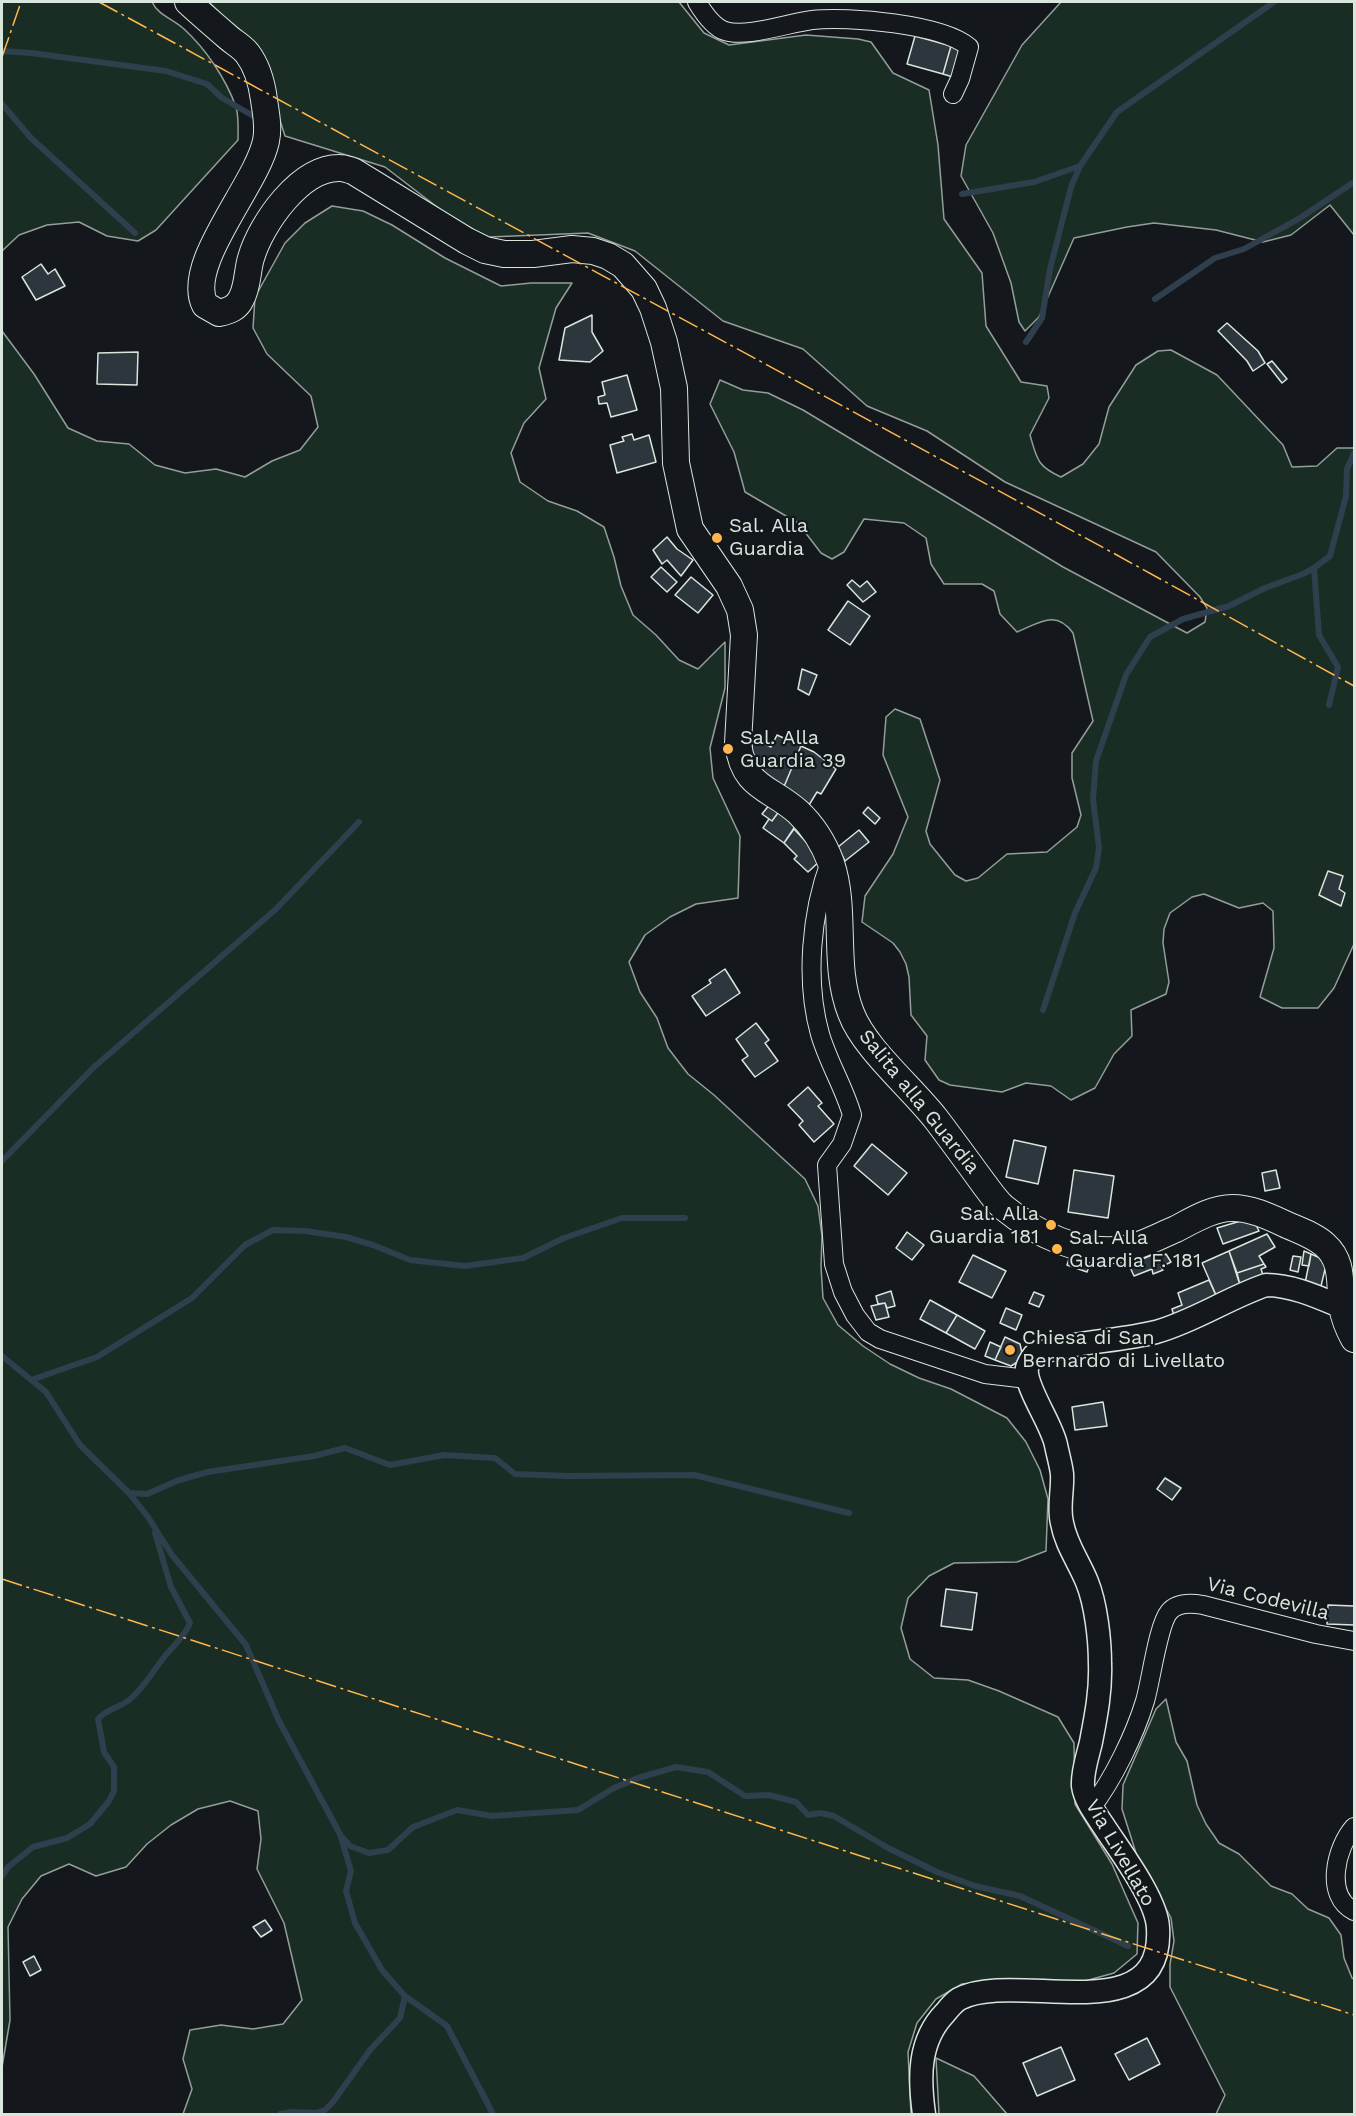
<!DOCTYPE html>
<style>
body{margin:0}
#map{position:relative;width:1356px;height:2116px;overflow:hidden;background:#14181c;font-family:"Work Sans",sans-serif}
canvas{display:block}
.frame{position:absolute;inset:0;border:3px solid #d8e6dc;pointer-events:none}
</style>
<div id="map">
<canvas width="1356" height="2116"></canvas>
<div class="frame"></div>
</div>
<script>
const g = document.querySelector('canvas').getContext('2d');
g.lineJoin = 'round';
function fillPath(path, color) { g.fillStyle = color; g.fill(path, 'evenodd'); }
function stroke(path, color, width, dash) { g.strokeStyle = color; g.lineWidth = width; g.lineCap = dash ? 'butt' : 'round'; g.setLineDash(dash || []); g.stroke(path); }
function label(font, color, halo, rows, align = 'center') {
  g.font = font + ' "Work Sans",sans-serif'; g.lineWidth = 4.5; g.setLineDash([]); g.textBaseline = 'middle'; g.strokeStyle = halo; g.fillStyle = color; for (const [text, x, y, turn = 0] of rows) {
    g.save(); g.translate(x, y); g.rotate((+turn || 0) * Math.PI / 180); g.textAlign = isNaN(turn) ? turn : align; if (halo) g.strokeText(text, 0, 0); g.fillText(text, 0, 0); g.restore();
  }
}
const green = new Path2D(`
 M2,2H152C158,15 173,19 184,29C206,49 226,79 236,107C239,117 238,130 238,140L156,230L138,241L107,236L79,222L47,225L19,235L2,251Z
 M209,2H679L704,33L729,45L806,35L858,39L871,42L893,73L929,90L938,145L944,219L982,273L986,326L1021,382L1047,386L1049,398L1030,435C1037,459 1037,466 1061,477L1083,464L1099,444L1109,407L1136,365L1158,351L1171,350L1217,375L1283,445L1292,467L1317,466L1337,448H1354V944L1334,988L1318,1008H1282L1260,997L1274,948L1273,911L1263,903L1239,908L1204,894L1192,897L1170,913L1164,929L1163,943L1169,982L1166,994L1131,1010L1132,1036L1114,1054L1095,1088L1071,1100L1051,1086L1026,1083L1002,1092L950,1085L939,1080L925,1060L927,1036L911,1015L909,977L906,964L900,952L893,943L862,922L865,896L893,854L908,817L883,755L886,717L895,709L920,719L940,780L926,831L930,844L955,875L966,881L978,878L1007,854L1047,852L1077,827L1081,815L1072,778V753L1093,721L1073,633C1056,609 1039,623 1017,632L1000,614L994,591L982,584H944L931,564L926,538L904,523L864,519L844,552L832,559L821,553L798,523L745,492L734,452L710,404L720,380L743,390L768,393L803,410L1063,567L1187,633L1205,622L1207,608L1200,597L1156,552L1005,482L927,431L867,406L803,349L723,321L635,251L588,233L489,237L454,220L385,167L285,136L258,52Z
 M1061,2H1354V235L1330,205L1291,235L1263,242L1216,230L1154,223L1127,227L1074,238L1039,317L1025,331L1019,322L1011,283L993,233L961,176L966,145L1022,45Z
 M332,206L363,211L392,225L445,258L501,286L531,283H572L556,308L539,368L546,399L524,423L511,453L520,482L548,501L577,511L604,527L614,557L621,586L633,615L656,635L679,660L698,669L725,642V688L710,748L713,778L740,836L738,898L696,904L670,917L645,935L629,962L640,992L657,1018L668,1048L688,1074L714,1095L805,1179L818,1206L822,1236L821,1267L823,1298L838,1325L863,1346L890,1364L919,1378L951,1389L1007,1418L1026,1442L1040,1470L1048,1499L1046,1551L1017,1562L954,1563L929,1576L908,1598L901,1628L910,1659L934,1678L968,1680L999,1691L1058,1717L1074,1743L1075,1804L1112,1864L1138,1923L1137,1954L1114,1973L1085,1981H992L962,1984L936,1999L917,2023L908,2052L911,2114H183L192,2089L183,2059L190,2030L221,2025L253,2029L283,2024L302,2000L284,1923L257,1869L261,1839L258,1811L230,1801L198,1809L171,1825L147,1844L126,1867L96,1876L69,1864L41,1876L22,1899L8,1927L10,2020L2,2067V331L34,374L68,428L97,441L129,444L155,465L185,473L216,469L245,477L272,461L300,450L318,427L311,396L267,354L253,328L255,297L285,243L305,223Z
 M1166,1699L1176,1742L1187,1761L1197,1805L1206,1824L1219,1843L1239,1854L1271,1886L1292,1894L1308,1909L1329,1918L1341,1935L1344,1958L1352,1978L1354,1979V2114H1216L1225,2095L1170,1987V1964L1174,1941L1171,1918L1136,1853L1122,1809L1123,1785L1156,1709Z
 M936,2058L974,2076L1007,2114H939Z`);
const stream = new Path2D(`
 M2,51L31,53L166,71L207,84L222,98L257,118
 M2,104L31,138L135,233
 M962,194L1034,182L1080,166
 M1155,299L1215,258L1244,249L1300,218L1354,182
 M1026,342L1042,318L1050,269L1071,187L1080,166L1117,112L1274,2
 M1314,568L1319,635L1338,667L1329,705
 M1043,1010L1075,913L1096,868L1099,848L1093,799L1096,761L1126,675L1150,637L1183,619L1229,606L1265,588L1303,574L1314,568L1330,556L1346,496L1347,469L1354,453
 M2,1161L93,1068L276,909L359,822
 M2,1356L46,1392L80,1445L129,1493L148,1517L172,1555L246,1645L279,1721L340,1834L351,1871L346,1891L355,1923L382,1970L405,1996L447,2026L493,2114
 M31,1380L97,1357L192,1298L245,1245L273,1230L305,1231L346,1237L373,1245L410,1260L465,1266L523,1258L564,1238L622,1218H685
 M129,1493L147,1494L179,1480L208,1472L314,1456L345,1448L390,1465L444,1455L495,1458L515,1474L567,1476L694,1475L849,1513
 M343,1838L350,1846L369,1853L388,1850L413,1827L457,1810L492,1816L578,1810L614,1788L638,1778L676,1767L708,1772L745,1796L769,1795L796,1802L808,1815L820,1813L834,1816L888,1848L937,1872L975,1886L1020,1896L1128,1946
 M2,1876L8,1867L33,1847L67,1838L90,1824L109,1801L114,1791V1767L104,1752L98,1719C106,1709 119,1708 129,1700C144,1688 153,1671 165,1656C174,1645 185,1636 190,1623L171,1587L155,1533
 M280,2114L292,2112L315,2113L325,2110L333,2102L370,2050L400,2018L405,1996`);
const building = new Path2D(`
 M915,36L951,46L943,74L907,64Z
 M951,46L964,50L956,78L943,74Z
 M41,264L48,274L55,269L65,286L36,300L22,277Z
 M592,315V332L603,351L590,362L559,360L565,328Z
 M1227,323L1258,351L1265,363L1253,371L1247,361L1218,331Z
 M138,352L137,385L97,384L98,353Z
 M1272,361L1287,379L1282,383L1267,364Z
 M627,375L637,410L611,417L607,403L599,404L598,397L605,395L602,382Z
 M632,434L634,440L649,435L656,462L617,473L610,445L624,441L622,437Z
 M667,537L677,549L693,560L681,576L667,560L662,564L653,550Z
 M661,567L677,582L667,592L651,577Z
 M691,577L713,595L698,613L675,595Z
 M852,580L860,587L867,581L876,592L863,602L847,585Z
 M848,601L870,616L850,645L828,630Z
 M802,669L817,675L809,695L798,689Z
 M777,735L801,746L783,789L767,776L757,763L752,750V739L771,747Z
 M801,746L814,752L836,769L821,794L817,792L809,805L783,789Z
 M770,804L780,810L772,821L762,814Z
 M868,807L880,818L875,824L863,813Z
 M780,810L798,822L784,843L763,828L769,819L772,821Z
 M794,829L822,859L808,872L794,859L797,856L784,843Z
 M859,830L869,842L845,861L838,847Z
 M1328,871L1343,876L1339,889L1345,893L1341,906L1319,895Z
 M725,969L740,993L706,1016L692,996L711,983L709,980Z
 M756,1023L769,1040L765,1043L778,1061L755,1077L742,1060L748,1056L736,1039Z
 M808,1087L822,1103L818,1106L834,1124L814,1142L799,1125L803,1121L788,1105Z
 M1014,1140L1046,1147L1038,1184L1006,1177Z
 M872,1144L907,1173L888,1195L854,1166Z
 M1074,1170L1114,1176L1108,1218L1068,1212Z
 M1276,1170L1280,1188L1265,1191L1262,1173Z
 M1244,1220L1255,1223L1259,1231L1223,1244L1217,1228Z
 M907,1232L924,1245L912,1260L896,1248Z
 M1267,1234L1275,1247L1259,1256L1264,1264L1237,1273L1229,1251Z
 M1229,1251L1240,1285L1216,1295L1202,1263Z
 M1304,1251L1311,1254L1309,1266L1302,1265Z
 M1071,1253L1092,1259L1087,1272L1067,1265Z
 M1154,1254L1156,1259L1166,1254L1171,1262L1161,1267L1163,1270L1153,1274L1152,1269L1134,1276L1129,1265Z
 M1311,1254L1327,1261L1321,1286L1305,1283Z
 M973,1255L1006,1271L992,1298L959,1282Z
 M1293,1256L1301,1257L1298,1272L1290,1270Z
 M1264,1264L1266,1267L1261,1269L1263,1275L1240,1285L1237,1273Z
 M1209,1280L1218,1300L1174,1316L1172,1309L1182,1305L1178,1293Z
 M891,1291L895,1306L887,1308L885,1303L878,1304L876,1296Z
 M1034,1292L1044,1296L1039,1307L1029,1303Z
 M930,1300L957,1315L946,1333L920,1319Z
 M885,1303L889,1317L876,1320L871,1306Z
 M1006,1308L1022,1315L1016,1330L1000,1323Z
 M957,1315L985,1331L975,1349L946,1333Z
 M1005,1337L1020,1344L1022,1353L1019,1361L1011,1366L995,1360Z
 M990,1342L1001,1347L995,1360L985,1356Z
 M1103,1402L1107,1426L1075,1430L1072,1407Z
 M1165,1478L1181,1488L1172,1500L1157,1489Z
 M946,1589L977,1593L972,1630L941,1626Z
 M1328,1605L1354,1606V1625L1327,1624Z
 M265,1920L272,1930L261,1937L253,1927Z
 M34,1956L41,1970L30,1976L23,1962Z
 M1147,2038L1160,2064L1129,2080L1115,2054Z
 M1061,2047L1075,2080L1037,2096L1023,2063Z`);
const minor = new Path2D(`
 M697,2C703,12 713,27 725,31C746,38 789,23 812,20C849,16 942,24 969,47L960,79L953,94
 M830,862C811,913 805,981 820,1034C828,1062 844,1087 852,1115L842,1144L827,1165L834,1264L843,1292L855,1315L868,1332L880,1339L985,1374L1027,1379
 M1091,1808C1113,1780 1135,1734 1145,1701C1151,1681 1158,1625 1169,1612C1177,1602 1192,1603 1203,1605L1316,1634L1354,1641
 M1354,1827C1336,1847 1324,1896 1354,1911`);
const tertiary = new Path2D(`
 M924,2114C919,2078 918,2041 945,2013C949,2008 954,2002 959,1999C1015,1969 1164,2034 1158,1928C1157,1899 1119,1850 1103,1825C1095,1813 1085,1800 1083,1786C1082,1772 1088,1755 1091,1742C1096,1716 1101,1691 1100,1664C1100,1640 1096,1604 1087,1582C1079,1562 1066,1545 1062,1523C1058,1507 1063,1491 1062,1474C1061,1465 1058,1455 1056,1445C1052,1424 1024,1386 1027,1368C1028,1364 1031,1359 1034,1355C1073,1341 1116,1342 1156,1332C1195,1321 1228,1298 1266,1285C1292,1285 1318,1297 1342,1307`);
const secondary = new Path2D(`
 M188,2C201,14 215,26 229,38C235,43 242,47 247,53C257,66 262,84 264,100C266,114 269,127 266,141C257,185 184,264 205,305L219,313C229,311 237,308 241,299C248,287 247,271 251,258C261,224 300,167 340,168C344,168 349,170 353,171L467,241L485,250L504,254H533L572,249L593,251L608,256L623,265L644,289L653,308L664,342L674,388L676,463L690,529L729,586L740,610L744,635L738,743C743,788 770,787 798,812C813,826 824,844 831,863C847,911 832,965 851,1013C864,1048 911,1087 936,1119C952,1140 968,1162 984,1184C990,1192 996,1201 1003,1207C1036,1234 1081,1256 1124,1249C1142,1246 1159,1236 1176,1229C1193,1220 1213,1208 1232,1208C1251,1208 1268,1216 1285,1224C1298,1230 1314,1235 1325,1245C1344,1262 1339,1284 1342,1306C1344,1318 1349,1330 1354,1339`);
const power = new Path2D(`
 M99,2L1115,554L1354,686
 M2,57L21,2
 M2,1579L1354,2015`);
const markers = [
 [717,538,6,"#ffb74d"],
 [728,749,6,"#ffb74d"],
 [1051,1225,6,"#ffb74d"],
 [1057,1249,6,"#ffb74d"],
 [1010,1350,6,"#ffb74d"]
];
const poiNames = [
 ["Sal. Alla",729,526],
 ["Guardia",729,549],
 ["Sal. Alla",740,738],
 ["Guardia 39",740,761],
 ["Sal. Alla",1039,1214,"right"],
 ["Guardia 181",1039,1237,"right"],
 ["Sal. Alla",1069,1238],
 ["Guardia F. 181",1069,1261],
 ["Chiesa di San",1022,1338],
 ["Bernardo di Livellato",1022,1361]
];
const streetNames = [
 ["Salita alla Guardia",919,1102,51],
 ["Via Codevilla",1268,1599,14],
 ["Via Livellato",1120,1853,60]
];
fillPath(green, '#1a2d24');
stroke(green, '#939e99', 1.5);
stroke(stream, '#2f3f4d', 6);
fillPath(building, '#2c363c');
stroke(building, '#d8e6dc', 1.5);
stroke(minor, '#d8e6dc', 20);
stroke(tertiary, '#d8e6dc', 25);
stroke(secondary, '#d8e6dc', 28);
stroke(minor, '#14181c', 18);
stroke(tertiary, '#14181c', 22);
stroke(secondary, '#14181c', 26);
stroke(power, '#ffb74d', 1.5, [21, 4.5, 3, 4.5]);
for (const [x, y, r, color] of markers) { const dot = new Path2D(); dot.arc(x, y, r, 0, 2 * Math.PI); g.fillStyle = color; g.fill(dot); stroke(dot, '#14181c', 2); }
label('20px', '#d8e6dc', '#14181c', poiNames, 'left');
label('20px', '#d8e6dc', '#14181c', streetNames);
</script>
